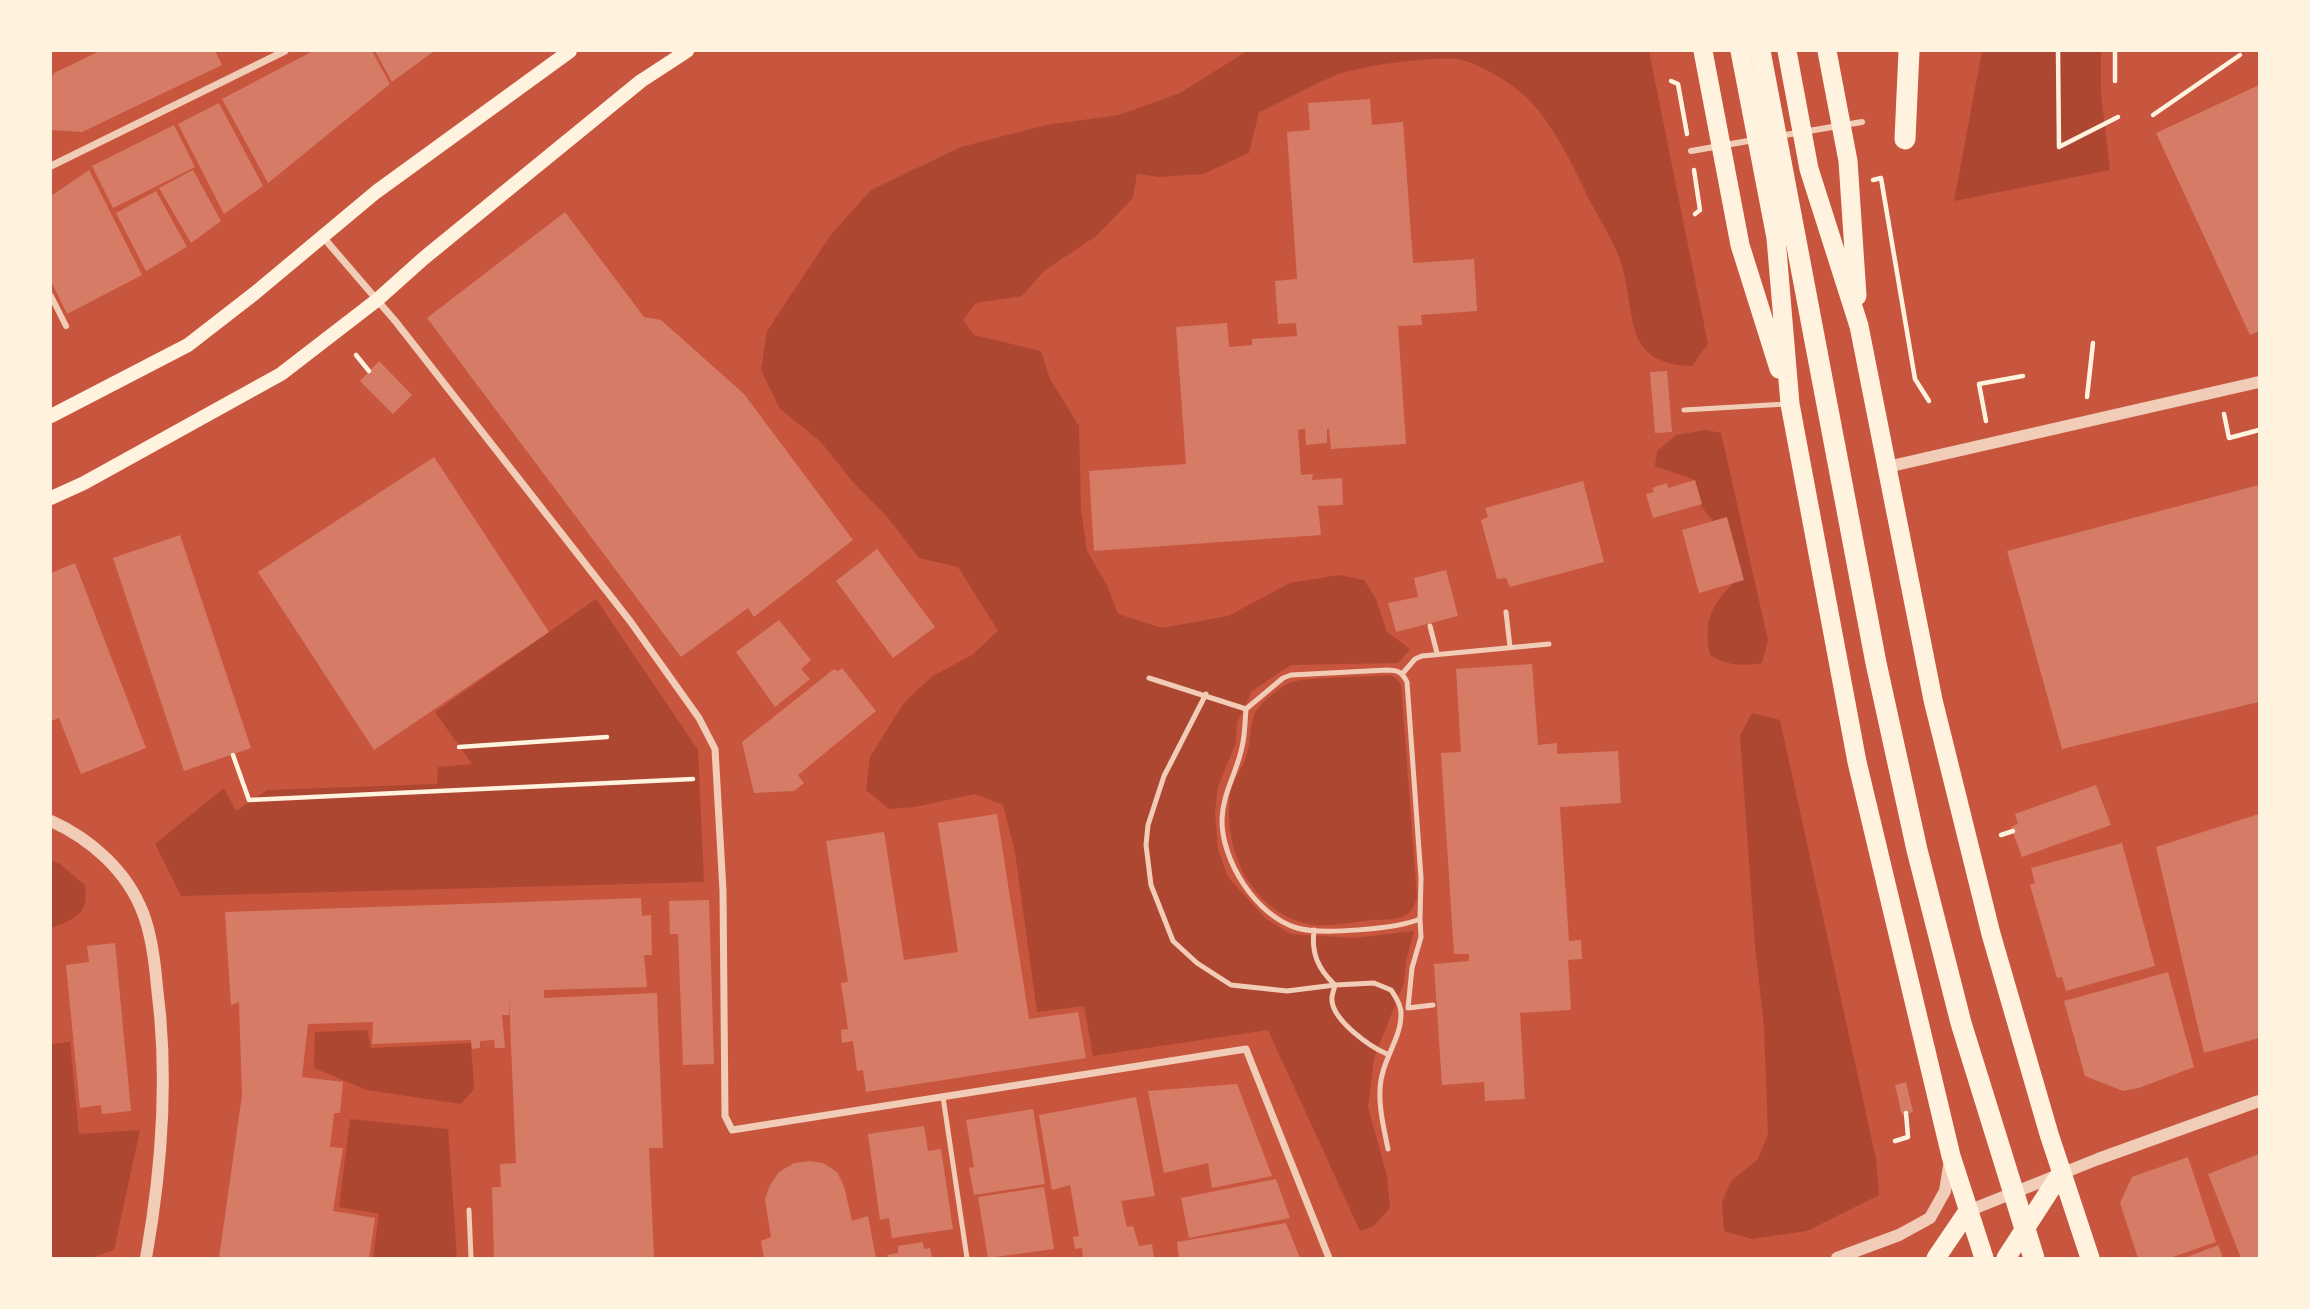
<!DOCTYPE html>
<style>
body{margin:0}
#map{position:relative;width:2310px;height:1309px;overflow:hidden;background:#c8553d;font-family:"Golos Text",sans-serif}
canvas{display:block}
.frame{position:absolute;inset:0;border:52px solid #fff3e0;pointer-events:none}
</style>
<div id="map">
<canvas width="2310" height="1309"></canvas>
<div class="frame"></div>
</div>
<script>
const g = document.querySelector('canvas').getContext('2d');
g.lineJoin = 'round';
function fillPath(path, color) { g.fillStyle = color; g.fill(path, 'evenodd'); }
function stroke(path, color, width, dash) { g.strokeStyle = color; g.lineWidth = width; g.lineCap = dash ? 'butt' : 'round'; g.setLineDash(dash || []); g.stroke(path); }
const green = new Path2D(`
 M1247,51H1649L1708,344L1692,366C1621,364 1637,314 1621,263C1613,238 1596,215 1585,191C1570,160 1554,126 1530,101C1516,85 1478,62 1457,59C1433,56 1358,66 1336,75C1310,86 1284,100 1259,112L1249,153L1203,174L1160,177L1137,174L1133,198L1096,236L1044,271L1022,296L976,303L963,320L974,335L1041,351L1050,379L1079,426L1081,510L1087,551L1107,585L1118,614L1162,628L1228,616L1290,583L1339,575L1364,580L1376,599L1387,632L1410,649L1398,663L1291,665L1252,691L1237,723L1236,743L1218,786L1215,812L1218,849L1228,877L1266,919L1291,934L1354,938L1414,931L1406,961L1404,983L1374,1058L1368,1107L1387,1176L1390,1208L1374,1226L1360,1231L1268,1030L1093,1056L1084,1006L1037,1012L1015,852L1003,805L975,794L915,807L889,809L866,790L870,757L903,704L931,677L972,655L998,631L958,567L919,558L888,518L852,481L821,442L780,409L761,370L767,331L830,236L871,190L961,147L1046,125L1119,115L1180,93Z
 M1982,51H2101V94L2110,170L1954,201Z
 M1706,430L1721,433L1768,640L1762,663C1742,666 1727,666 1710,655C1704,625 1709,606 1732,585V561L1720,531L1702,507L1692,479L1655,466L1657,451L1676,435Z
 M596,599L698,750L704,882L181,896L155,844L224,788L236,811L267,790L437,784L438,767L472,764L435,712Z
 M1390,675L1396,678L1401,685L1417,897C1411,922 1394,919 1371,920C1354,922 1325,928 1308,924C1251,911 1223,850 1230,796C1232,780 1241,771 1246,757C1251,744 1249,728 1254,715C1259,704 1279,688 1289,683C1301,677 1371,677 1390,675Z
 M1752,713L1780,720L1876,1159L1879,1195L1807,1231L1752,1239L1724,1231L1722,1202L1731,1181L1758,1159L1768,1134L1764,1026L1755,946L1740,736Z
 M51,860L60,864L85,885C89,914 76,919 51,928Z
 M367,1030L371,1048L471,1043L474,1089L461,1104L367,1090L314,1068L315,1032Z
 M70,1042L79,1134L140,1130L114,1250L91,1258H51V1044Z
 M350,1119L448,1129L457,1258H373L379,1214L339,1207Z`);
const building = new Path2D(`
 M100,51H215L222,65L82,132L51,130V80L54,73Z
 M313,51H372L390,84L268,183L222,99Z
 M375,51H434L392,82Z
 M2259,85V331L2250,335L2156,133Z
 M1370,99L1372,125L1403,122L1413,263L1474,259L1477,311L1421,315L1422,325L1398,326L1406,444L1331,449L1329,429H1327V443L1306,445L1305,429L1298,430L1301,475L1313,474L1312,480L1342,478L1343,505L1318,506L1321,535L1094,551L1089,471L1186,464L1176,327L1227,323L1229,347L1252,345V339L1297,336L1296,323L1278,324L1275,281L1297,279L1287,132L1310,130L1308,103Z
 M219,103L263,186L224,214L178,124Z
 M174,125L195,167L113,208L92,166Z
 M89,170L142,275L67,314L51,281V196Z
 M193,170L221,221L191,243L159,188Z
 M156,191L187,247L146,271L116,213Z
 M565,212L644,317L661,320L744,394L853,540L754,617L748,608L681,657L427,318Z
 M379,361L412,395L393,414L360,381Z
 M1667,371L1672,432L1655,433L1650,372Z
 M434,457L549,632L374,750L258,572Z
 M1695,480L1702,504L1653,518L1646,494L1654,492L1652,488L1667,483L1668,488Z
 M1583,481L1604,562L1510,587L1506,578L1497,579L1481,520L1488,517L1485,508Z
 M2259,485V702L2062,749L2007,551Z
 M1727,517L1744,580L1699,593L1682,530Z
 M180,535L251,748L184,771L113,558Z
 M877,549L935,627L893,658L836,581Z
 M75,563L146,748L81,774L59,718L51,721V573Z
 M1446,570L1458,616L1396,632L1388,603L1418,597L1414,578Z
 M779,620L811,660L801,669L810,679L775,707L736,652Z
 M1532,664L1538,745L1557,743V754L1618,751L1621,803L1560,807L1569,941L1581,940L1582,959L1568,960L1571,1010L1520,1013L1525,1099L1485,1101L1484,1082L1442,1085L1434,964L1469,961V954H1454L1441,753L1461,752L1456,669Z
 M842,668L876,711L798,775L804,783L794,791L754,793L742,742L834,669L838,671Z
 M2096,785L2111,825L2022,857L2011,827L2018,824L2015,814Z
 M997,814L1029,1019L1078,1012L1086,1058L866,1092L863,1070L857,1071L853,1041L842,1043L841,1030L848,1029L841,983L848,982L826,841L884,832L904,960L958,952L938,823Z
 M2259,814V1038L2204,1053L2156,847Z
 M2122,843L2155,966L2066,991L2062,977L2057,978L2030,885L2035,883L2031,868Z
 M641,898L642,916L651,915L652,955H644L647,987L544,990V998L657,993L663,1148H649L654,1258H494L492,1187H501L500,1164L516,1163L509,998V1015H502L505,1048H495L494,1040L480,1041V1048L472,1049L471,1040L372,1044L373,1022L308,1024L302,1077L343,1082L340,1113H334L330,1147L343,1148L333,1211L375,1218L369,1258H219L242,1095L239,1002L231,1005L225,912Z
 M709,900L714,1064L683,1065L678,934H670L669,901Z
 M115,943L131,1111L102,1114L101,1105L80,1108L66,965L89,962L87,946Z
 M2168,972L2194,1067L2139,1088L2123,1091L2085,1076L2064,1001Z
 M1906,1082L1913,1112L1902,1115L1895,1085Z
 M1237,1084L1272,1176L1212,1188L1208,1163L1164,1173L1148,1091Z
 M1136,1097L1155,1196L1121,1201L1127,1227L1133,1226L1139,1246L1152,1244L1154,1258H1083L1082,1248L1075,1249L1073,1237L1079,1236L1070,1185L1052,1190L1039,1115Z
 M1033,1109L1045,1184L974,1195L969,1168L974,1167L966,1120Z
 M924,1126L928,1151L941,1149L953,1229L892,1238L889,1218L880,1220L868,1134Z
 M2259,1154V1258H2241L2208,1174Z
 M2188,1157L2216,1242L2170,1258H2138L2120,1203L2132,1177Z
 M811,1161L823,1163L837,1172L844,1186L852,1221L868,1216L876,1258H764L761,1241L771,1237L765,1199L770,1185L779,1172L794,1163Z
 M1276,1179L1290,1218L1189,1238L1181,1198Z
 M1044,1187L1054,1249L988,1258L978,1197Z
 M1286,1223L1300,1258H1179L1177,1242Z
 M923,1242L924,1249L930,1248L932,1258H888L887,1255L898,1253V1246Z
 M2218,1245L2223,1258H2185Z`);
const path = new Path2D(`
 M2058,51L2059,147L2118,117
 M2115,51V81
 M1671,81L1678,84L1687,134
 M2153,115L2240,55
 M1694,170L1700,210L1695,214
 M1873,180L1881,178L1915,379L1929,401
 M356,355L369,371
 M2087,397L2093,343
 M2224,414L2229,438L2259,430
 M1986,421L1979,384L2023,376
 M459,747L607,737
 M233,755L249,800L693,779
 M2001,835L2013,831
 M1895,1141L1908,1137L1906,1113`);
const service = new Path2D(`
 M1684,410L1786,404
 M1506,612L1510,647
 M1430,626L1437,653
 M1387,670C1398,670 1402,672 1407,682L1421,878L1420,919C1396,929 1321,935 1297,928C1256,916 1221,860 1222,819C1223,792 1237,772 1242,747C1245,735 1245,721 1246,709L1283,678L1291,675Z
 M1403,673L1415,659L1422,656L1549,644
 M1149,678L1246,709
 M1206,694L1164,776L1148,825L1146,845L1151,885L1173,941L1197,963L1231,985L1287,991L1335,985L1374,983L1391,990C1396,997 1402,1006 1401,1015C1401,1039 1381,1061 1380,1089C1379,1109 1384,1129 1388,1149
 M1314,930C1311,953 1318,969 1335,985C1334,990 1331,996 1332,1001C1334,1021 1370,1047 1387,1054
 M1408,1008L1412,968L1421,937L1420,919
 M1408,1008L1433,1005
 M943,1097L967,1258
 M469,1210L471,1258`);
const pedestrian = new Path2D(`
 M1779,136L1862,122
 M1691,151L1754,140
 M51,296L66,326`);
const minor = new Path2D(`
 M51,166L285,51
 M323,237L396,322L630,621L699,718L715,749L723,891L725,1116L732,1130L1246,1049L1329,1258`);
const tertiary = new Path2D(`
 M1887,467L2259,382
 M51,821C91,839 127,871 143,913C152,936 155,963 157,987C169,1078 162,1168 146,1258
 M1968,1211L2098,1159L2259,1101
 M1837,1258L1899,1235L1930,1218L1945,1191L1950,1160`);
const secondary = new Path2D(`
 M51,416L188,345L255,293L376,192L570,51
 M51,498L84,483L281,374L377,300L424,258L641,81L687,51`);
const trunk = new Path2D(`
 M1703,51L1740,245L1779,369
 M1740,51L1776,238L1790,404L1857,762L1951,1156L1984,1258
 M1787,51L1809,169L1859,326L1933,700L1991,934L2049,1134L2090,1258
 M1827,51L1848,161L1857,296
 M1936,1258L1968,1211
 M2006,1258L2061,1173`);
const motorway = new Path2D(`
 M1760,51L1876,663L1917,850L1961,1023L2034,1258
 M1905,139L1909,51`);
fillPath(green, '#ae4732');
fillPath(building, '#d67c66');
stroke(path, '#fff3e0', 4.5);
stroke(service, '#f1ccb7', 5);
stroke(pedestrian, '#f1ccb7', 6);
stroke(minor, '#f1ccb7', 7);
stroke(tertiary, '#f1ccb7', 12);
stroke(secondary, '#fff3e0', 14);
stroke(trunk, '#fff3e0', 19);
stroke(motorway, '#fff3e0', 21);
</script>
